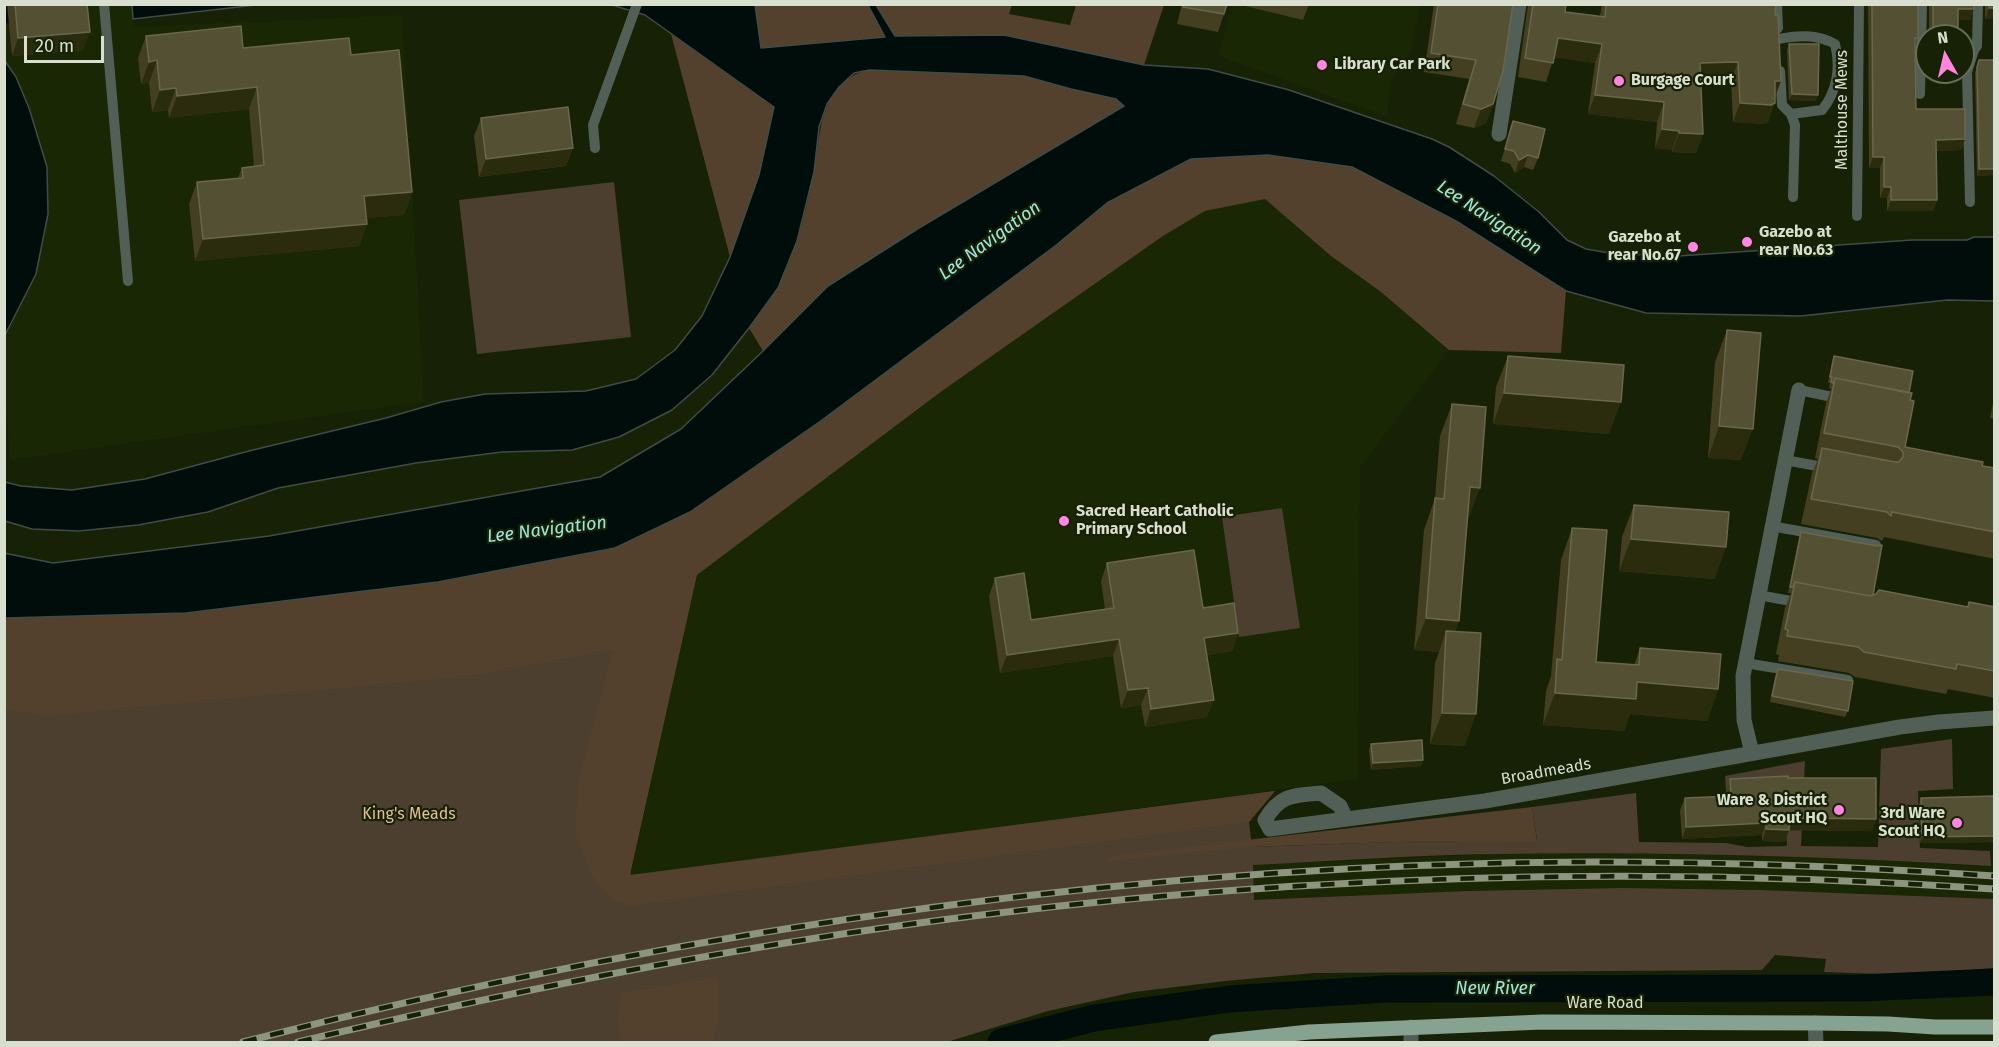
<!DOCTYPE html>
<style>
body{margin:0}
#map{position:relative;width:1999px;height:1047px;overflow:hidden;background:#172106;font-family:"Fira Sans",sans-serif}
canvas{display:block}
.frame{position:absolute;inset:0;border:6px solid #d8dfce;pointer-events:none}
.north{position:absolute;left:1915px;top:24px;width:60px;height:60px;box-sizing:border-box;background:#172106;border:2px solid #646d56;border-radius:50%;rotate:352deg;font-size:16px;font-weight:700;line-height:24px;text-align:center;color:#d8dfce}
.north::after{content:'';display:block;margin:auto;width:21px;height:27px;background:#fe86e1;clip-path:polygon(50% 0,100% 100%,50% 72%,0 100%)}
.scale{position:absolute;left:24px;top:36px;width:80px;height:27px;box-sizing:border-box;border:3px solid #d8dfce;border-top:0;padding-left:8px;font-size:18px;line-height:21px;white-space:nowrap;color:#d8dfce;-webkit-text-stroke:4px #172106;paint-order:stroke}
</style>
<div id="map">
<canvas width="1999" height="1047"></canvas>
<div class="frame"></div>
<div class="north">N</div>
<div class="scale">20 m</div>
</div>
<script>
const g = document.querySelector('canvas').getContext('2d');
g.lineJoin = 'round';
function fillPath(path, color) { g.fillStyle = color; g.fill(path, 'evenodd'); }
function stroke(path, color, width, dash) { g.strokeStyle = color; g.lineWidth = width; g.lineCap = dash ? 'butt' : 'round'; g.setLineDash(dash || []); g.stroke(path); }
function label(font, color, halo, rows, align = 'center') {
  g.font = font + ' "Fira Sans",sans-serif'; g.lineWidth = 4.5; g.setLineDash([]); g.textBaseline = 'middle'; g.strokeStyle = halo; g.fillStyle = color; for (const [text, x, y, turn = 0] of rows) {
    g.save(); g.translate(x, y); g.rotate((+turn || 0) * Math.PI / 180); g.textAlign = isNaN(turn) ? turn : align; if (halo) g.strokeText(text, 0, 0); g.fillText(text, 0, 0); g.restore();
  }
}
const built = new Path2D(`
 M5,5H132L134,27L402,15L424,402L10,460L5,392V335L36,274L47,167L29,108L16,77L5,61Z
 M1232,5H1420L1410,53L1391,82L1387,117L1219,56Z
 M1265,198L1331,256L1381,292L1449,350L1360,467L1358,779L630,876L697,575L942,391L1163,236L1205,211Z
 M1662,853L1825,857L1994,867V899L1760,890L1622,888L1467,891L1189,904L205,1042L1249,865L1496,854Z`);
const green = new Path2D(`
 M614,182L631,337L477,354L459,200Z
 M1282,508L1300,628L1239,637L1222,517Z
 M615,548L631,876L1275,791L1249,822L1252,847L1394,842L1537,840L1532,807L1636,793L1639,842L1726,843L1747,847L1787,846L1784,788L1726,791L1725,776L1805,761L1801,846L1878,847L1881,749L1952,739L1953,789L1918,791L1920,848L1990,851L1991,866C1826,856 1662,851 1497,854C1416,855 1334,861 1253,865L1254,900L1467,891L1622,888L1760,890L1994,899V968L1912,975L1824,972L1826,959L1775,955L1762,970L1314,973L1225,981L1134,992L1048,1011L947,1042H5L4,618Z`);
const forest = new Path2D(`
 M755,5H868L885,37L761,48Z
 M876,5H1012L1009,14L1070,25L1076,5H1164L1144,65L1004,35L894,36Z
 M671,34L774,107L759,175L730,257Z
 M869,70L1024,76L1071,89L1116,99L1124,106L919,228L828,286L763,351L749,328C759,314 771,301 778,286C785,272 791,257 796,243C804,221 809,194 814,171C821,131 820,81 869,70Z
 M1268,155L1352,167L1456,221L1566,291L1561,353L1449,350L1381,292L1331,256L1265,199L1205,211L1163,236L942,391L697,575L630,875L1275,791L1249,822L630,906L613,901L592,876L575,833L578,782L613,650L471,676L46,716L5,709L4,618L186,613L615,548L690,512L822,420L1055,246L1107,203L1191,159Z
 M1532,807L1537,841L1394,842L1252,847L1103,862L1117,855Z
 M719,976V1021L712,1042H621L617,1023L621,993Z`);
const water = new Path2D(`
 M132,5V4L256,5L133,19Z
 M612,5H755L761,48L885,37L868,5H876L895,36L1004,35L1144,65L1208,69L1289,90L1432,139L1449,147L1494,176L1539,212L1567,240L1586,249L1627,256L1645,254L1664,257L1912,240H1967L1974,237H1994V301L1947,300L1801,316L1646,313L1566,291L1456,221L1352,167L1268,155L1191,159L1107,203L1055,246L822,420L690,512L615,548L438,582L186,613L5,618L4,553L53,563L269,536L600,477L681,429L763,351L828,286L919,228L1124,106L1116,99L1071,89L1024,76L869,70L854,73L839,87L827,104L819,127L814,172L797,241L778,288L749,328L712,375L672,410L619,437L572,450L502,452L416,463L278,488L208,512L138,525L79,531L32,529L5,521V482L21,486L72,490L145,479L249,451L386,418L441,402L485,394L586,391L636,379L675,350L702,316L730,257L759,175L774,107L645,15Z
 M5,61L16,77L29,108L47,167L48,214L36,274L5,335Z`);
const canal = new Path2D(`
 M4,10L59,4
 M1001,1042L1094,1018L1230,999L1385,989L1860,988L1994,982`);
const service = new Path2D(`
 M104,4L128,281
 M1777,4L1778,28
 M1778,39C1798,35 1817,34 1835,44C1841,67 1837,92 1822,110L1791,114
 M1780,71L1782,105L1791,114L1795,125L1793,197
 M1920,94L1922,4
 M595,148L593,125L637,4
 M1970,202L1967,72L1974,50L1977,46L1978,4
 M1857,216L1859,4
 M1799,390L1842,399
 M1785,460L1828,468
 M1771,526L1876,545
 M1758,595L1802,603
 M1745,663L1848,680`);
const minor = new Path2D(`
 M1499,134L1519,4
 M1752,753L1744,720L1743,676L1799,390
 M1346,819L1340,806L1321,793C1294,795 1280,794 1265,820L1270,829L1485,801L1900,727L1939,722L1994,718
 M1815,1023L1816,1042
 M1411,1042V1027`);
const primary = new Path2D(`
 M1216,1042L1309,1032L1542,1022L1815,1023L1888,1024L1935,1027H1994`);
const rail = new Path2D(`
 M243,1042C684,929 1140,863 1595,862C1729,862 1862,867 1994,876
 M298,1042C520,989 746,944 973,916C1312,874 1654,866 1994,889`);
const wall = new Path2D(`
 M7,4H87L83,50L12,56Z
 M1182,4H1227L1224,14L1218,32L1177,24Z
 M1237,4H1309L1303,20Z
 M1434,4H1513L1493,104L1486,123L1474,128L1456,124L1469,79L1424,72Z
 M1528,4H1566L1565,12L1600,16L1602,4H1776L1775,98L1768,122L1764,124L1733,122L1731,81L1701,82L1703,134L1696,153L1672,152V150L1655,148L1657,122L1588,114L1595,63L1554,57L1546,82L1518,77Z
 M1868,4H1918L1915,45L1916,109L1965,139L1961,150L1936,151L1937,200L1933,211H1887V198H1880V168H1869Z
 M1929,4H1974L1970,20H1958V36H1929Z
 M1985,4H1995V19H1985Z
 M146,36L243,48L351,55L412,192L404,215L366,218L367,224L359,246L195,261L189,204L197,182L238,178L242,168L254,166L249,109L169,118L168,110L152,112L149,83L141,84L138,58Z
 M1789,44L1816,101L1789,100L1787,50Z
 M1979,60H1995V175L1977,176L1975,73Z
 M481,118L573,148L566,166L479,177L474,136Z
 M1513,121L1538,158L1533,170L1524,167L1515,173L1510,164L1501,161Z
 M1727,330L1741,460L1708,458L1715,362Z
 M1508,356L1609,434L1493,424L1496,387Z
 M1834,356L1909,392L1905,447L1995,468V559L1884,537L1882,541L1877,538L1801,524L1812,473L1818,459L1815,458L1826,403L1831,389L1829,388L1830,383H1828L1832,362Z
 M1995,393V419L1990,418Z
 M1452,404L1468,520H1467L1455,632L1465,746L1430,744L1435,663L1439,652L1414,650L1424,530L1435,498L1440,436Z
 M1634,505L1715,579L1619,571L1622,537Z
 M1572,528L1596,662L1634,665L1640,648L1718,689L1707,721L1630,714L1624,731L1543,725L1546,691L1551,676L1561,560Z
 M1801,532L1873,595L1967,607L1969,602L1995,607V698L1948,689L1946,694L1855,677L1849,673L1778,661L1779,655L1776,654L1785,608L1791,593H1788L1799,539Z
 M1107,563L1203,608L1238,633L1232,651L1206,655L1207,717L1145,727L1141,705L1121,708L1113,656L1000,673L989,596L995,578L1031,620L1105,609L1101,581Z
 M1778,669L1848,711L1845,717L1770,702L1775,676Z
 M1371,744L1423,760L1421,766L1371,770L1369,750Z
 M1788,778L1876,819L1872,831L1789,830L1785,842L1762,841V835L1682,839L1680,810L1685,798L1726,796V791L1730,779Z
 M1995,796V842L1920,843L1919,804L1921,798Z`);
const shadedWall = new Path2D(`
 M1989,8H1995V19H1985Z
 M1958,9H1974L1970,20H1954Z
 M90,32L83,50L12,56L18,38Z
 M1558,38L1602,44L1595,63L1551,57Z
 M157,60L149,83L141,84L149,62Z
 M1738,62L1731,81L1693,83L1700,63Z
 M1775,81H1781L1774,100Z
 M257,87L249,109L169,118L177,96Z
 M176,88L168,110L152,112L160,90Z
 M1792,94L1818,95L1816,101L1789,100Z
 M1595,95L1664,102L1657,122L1588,114Z
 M1740,103H1775L1768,122L1764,124L1733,122Z
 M1493,104L1486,123L1474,128L1481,109Z
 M1662,129L1679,131L1672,150L1655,148Z
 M1679,133L1703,134L1696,153L1672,152Z
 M1965,139L1961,150L1932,151L1936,140Z
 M573,148L566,166L479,177L486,159Z
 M1528,155L1524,167L1515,173L1519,160Z
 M1873,157H1884L1880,168H1869Z
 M1979,169H1995V175L1977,176Z
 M1884,187H1891L1887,198H1880Z
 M412,192L404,215L356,219L364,196Z
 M1891,200H1937L1933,211H1887Z
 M367,224L359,246L195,261L203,239Z
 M1504,393L1621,402L1609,434L1493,424Z
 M1719,426L1753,429L1741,460L1708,458Z
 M1470,487L1480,488L1468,520L1458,519Z
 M1631,539L1726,547L1715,579L1619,571Z
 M1426,618L1459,621L1448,652L1446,631L1439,652L1414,650Z
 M1238,633L1232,651L1197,656L1204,638Z
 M1119,639L1113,656L1000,673L1007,655Z
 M1637,682L1718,689L1707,721L1630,714L1624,731L1543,725L1555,693Z
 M1148,688L1141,705L1121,708L1128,690Z
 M1214,700L1207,717L1145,727L1151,709Z
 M1442,713L1476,714L1465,746L1430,744Z
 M1423,760L1421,766L1371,770L1373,763Z
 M1790,818L1876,819L1872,831L1786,830Z
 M1766,823L1762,835L1682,839L1686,827Z
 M1766,829L1789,830L1785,842L1762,841Z
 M1995,836V842L1920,843L1922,837Z`);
const building = new Path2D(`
 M15,4H87L90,32L18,38Z
 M1184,4H1227L1224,14L1183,7Z
 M1438,4H1513L1503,71L1493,104L1481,109L1463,104L1476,60L1431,53Z
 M1533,4H1566L1565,12L1605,17L1606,4H1776L1775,15H1778L1781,81H1775V103L1771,105L1740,103L1738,62L1700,63L1703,134L1679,133V131L1662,129L1664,102L1595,95L1602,44L1558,38L1553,63L1525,58Z
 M1872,4H1918V38H1915L1916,109H1965V139L1936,140L1937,200H1891V187H1884V157H1873Z
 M1933,4H1974V9H1958V36H1933Z
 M1989,4H1995V8H1989Z
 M241,26L243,48L349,38L351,55L399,50L412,192L364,196L367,224L203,239L197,182L243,178L242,168L264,165L257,87L177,96L176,88L160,90L157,60L149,62L146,36Z
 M1789,44H1819L1818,95L1792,94Z
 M1979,60H1995V169H1979L1977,67Z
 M568,107L573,148L486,159L481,118Z
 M1513,121L1545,129L1538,158L1528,155L1519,160L1514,151L1505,149Z
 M1727,330L1761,333L1753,429L1719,426Z
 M1508,356L1624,365L1621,402L1504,393Z
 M1834,356L1913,371L1909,393L1835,378L1833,383L1831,382L1832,377H1830Z
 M1835,378L1912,393L1910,400L1914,401L1905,447L1983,462L1982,466L1995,468V532L1892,512L1891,516L1887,512L1811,499L1822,448L1895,462H1899L1903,457V452L1898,447L1824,433Z
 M1452,404L1486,407L1480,488L1470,487L1459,621L1426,618L1435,498L1444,499Z
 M1634,505L1729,512L1726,547L1631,539Z
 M1572,528L1607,530L1596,662L1639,665L1640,648L1721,654L1718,689L1637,682L1636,699L1555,693L1557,659L1562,660Z
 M1801,532L1877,546L1882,545L1873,595L1870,596L1795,582L1793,587H1790Z
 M1194,550L1203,608L1234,603L1238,633L1204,638L1214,700L1151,709L1148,688L1128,690L1119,639L1007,655L995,578L1024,573L1031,620L1114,608L1107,563Z
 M1795,582L1870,596L1876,594L1879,590L1968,607L1969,602L1995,607V671L1957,664L1956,669L1864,652L1858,647L1787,636L1788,630L1785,629Z
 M1446,631L1481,633L1476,714L1442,713Z
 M1778,669L1853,681L1848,711L1772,696Z
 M1422,740L1423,760L1373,763L1371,744Z
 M1788,776V778H1876V819L1790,818L1789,830L1766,829V823L1686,827L1685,798L1731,796L1730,779Z
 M1995,796V836L1922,837L1921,798Z`);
const markers = [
 [1322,65,6,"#fe86e1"],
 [1619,81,6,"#fe86e1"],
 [1747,242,6,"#fe86e1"],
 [1693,247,6,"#fe86e1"],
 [1064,521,6,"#fe86e1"],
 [1839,810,6,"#fe86e1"],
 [1957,823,6,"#fe86e1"]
];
const poiNames = [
 ["Library Car Park",1334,65],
 ["Burgage Court",1631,81],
 ["Gazebo at",1759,233],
 ["rear No.63",1759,251],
 ["Gazebo at",1681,238,"right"],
 ["rear No.67",1681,256,"right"],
 ["Sacred Heart Catholic",1076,512],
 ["Primary School",1076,530],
 ["Ware & District",1827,801,"right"],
 ["Scout HQ",1827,819,"right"],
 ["3rd Ware",1945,814,"right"],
 ["Scout HQ",1945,832,"right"]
];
const streetNames = [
 ["Malthouse Mews",1843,110,-90],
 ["Broadmeads",1546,772,-10],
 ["Ware Road",1605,1004]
];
const parkNames = [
 ["King's Meads",409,815]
];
const waterNames = [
 ["Lee Navigation",1489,218,33],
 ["Lee Navigation",990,241,-36],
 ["Lee Navigation",547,530,-7],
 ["New River",1495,989]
];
fillPath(built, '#1a2704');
fillPath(green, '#4d3f30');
fillPath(forest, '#53402d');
fillPath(water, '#000d0b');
stroke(water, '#414c46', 1.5);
stroke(canal, '#000d0b', 27);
stroke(service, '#525f56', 10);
stroke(minor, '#525f56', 15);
stroke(primary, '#86a290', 15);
stroke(rail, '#8d9580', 7);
stroke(rail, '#172106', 4.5, [14]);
fillPath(wall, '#443f21');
fillPath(shadedWall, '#2b2c0e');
fillPath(building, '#545034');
stroke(building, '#69674c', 1.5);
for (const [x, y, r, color] of markers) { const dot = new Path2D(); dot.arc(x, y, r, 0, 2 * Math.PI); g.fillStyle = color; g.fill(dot); stroke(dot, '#172106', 2); }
label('bold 16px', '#d8dfce', '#172106', poiNames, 'left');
label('16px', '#d8dfce', '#172106', streetNames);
label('16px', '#e6be96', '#172106', parkNames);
label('italic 18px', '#a0e6de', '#172106', waterNames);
</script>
